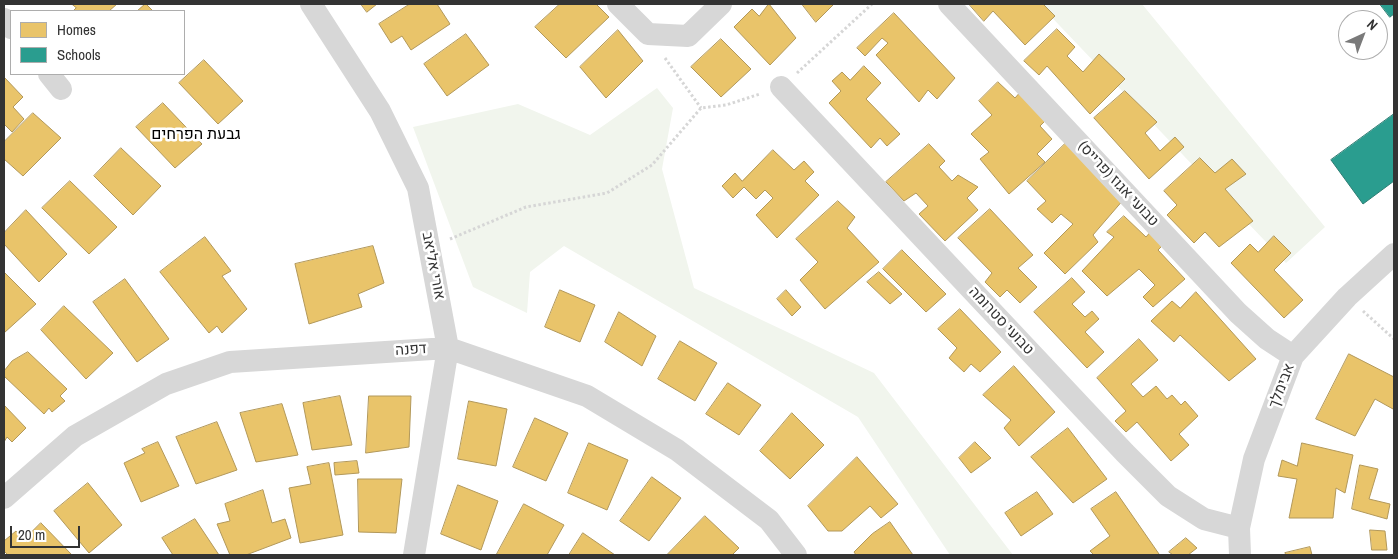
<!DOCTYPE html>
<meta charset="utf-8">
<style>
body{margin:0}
#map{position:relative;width:1398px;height:559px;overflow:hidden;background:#fff;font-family:"Archivo Narrow",sans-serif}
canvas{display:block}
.frame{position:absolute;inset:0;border:5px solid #333;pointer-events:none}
.legend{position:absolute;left:10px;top:10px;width:175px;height:65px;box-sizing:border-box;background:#fff;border:1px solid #adadad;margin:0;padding:6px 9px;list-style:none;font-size:15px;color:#333}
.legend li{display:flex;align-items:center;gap:10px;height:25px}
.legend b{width:25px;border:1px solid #adadad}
.north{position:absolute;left:1338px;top:10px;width:50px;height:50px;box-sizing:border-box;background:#fff;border:1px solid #adadad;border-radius:50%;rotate:43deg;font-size:14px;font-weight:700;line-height:20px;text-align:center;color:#333}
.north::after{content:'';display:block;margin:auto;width:18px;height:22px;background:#7a7a7a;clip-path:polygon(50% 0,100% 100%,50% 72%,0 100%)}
.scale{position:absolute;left:10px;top:526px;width:70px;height:22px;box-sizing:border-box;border:2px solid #333;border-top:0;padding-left:6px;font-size:15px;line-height:18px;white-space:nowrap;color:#333;-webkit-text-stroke:4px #fff;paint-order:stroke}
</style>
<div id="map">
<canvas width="1398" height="559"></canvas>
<div class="frame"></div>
<ul class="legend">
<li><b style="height:14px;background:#e9c46a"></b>Homes</li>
<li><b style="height:14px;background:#2a9d8f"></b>Schools</li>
</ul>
<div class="north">N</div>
<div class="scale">20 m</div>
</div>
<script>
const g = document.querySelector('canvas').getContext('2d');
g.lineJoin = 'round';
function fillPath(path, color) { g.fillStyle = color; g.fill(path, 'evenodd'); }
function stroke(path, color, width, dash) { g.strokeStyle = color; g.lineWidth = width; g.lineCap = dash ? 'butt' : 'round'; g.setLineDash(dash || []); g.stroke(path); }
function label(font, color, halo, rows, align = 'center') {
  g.font = font + ' "Archivo Narrow",Heebo,sans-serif'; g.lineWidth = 5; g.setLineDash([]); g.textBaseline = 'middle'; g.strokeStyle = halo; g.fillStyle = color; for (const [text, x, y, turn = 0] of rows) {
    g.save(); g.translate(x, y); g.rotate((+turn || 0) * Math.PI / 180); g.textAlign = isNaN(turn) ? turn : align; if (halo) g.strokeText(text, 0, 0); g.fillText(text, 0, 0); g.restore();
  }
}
const green = new Path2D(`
 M1039,4H1142L1325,227L1286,263Z
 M657,88L673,108L662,169L694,288L874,373L1013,555H950L858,417L564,246L530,272L527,313L473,287L413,127L518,104L590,135Z`);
const homes = new Path2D(`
 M72,4H117L109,11H73L76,8Z
 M146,4L153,11H137L145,4Z
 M361,4H377L367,12Z
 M410,4H437L450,24L411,50L402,36L391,43L379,24Z
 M560,4H596L609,17L566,58L535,27Z
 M769,4L796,38L770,65L734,27L752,9L759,16Z
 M802,4H834L816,22Z
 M969,4H1043L1055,16L1025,45L993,11L984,21Z
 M894,13L955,78L937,99L928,90L919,102L876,55L888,43L882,38L865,56L857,48Z
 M1057,29L1075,47L1067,56L1083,72L1099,54L1125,79L1090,114L1047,66L1039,75L1024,61Z
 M618,30L643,61L606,98L580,67Z
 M466,34L489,65L447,96L424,64Z
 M721,39L751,69L721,97L691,67Z
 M204,60L243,101L218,124L179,83Z
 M864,66L881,83L866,99L900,134L887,146L880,138L871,148L829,103L841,91L832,81L842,72L850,80Z
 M4,77L23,97L13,107L24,119L12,132L4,124Z
 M998,82L1015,98L1022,90L1048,118L1040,126L1052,139L1037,154L1045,162L1009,194L980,159L989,152L971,134L992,115L979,101Z
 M1125,91L1157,122L1145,133L1160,151L1175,137L1184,147L1149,179L1094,118Z
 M163,103L202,144L175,168L136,127Z
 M33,113L61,138L23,176L4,159V142Z
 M1068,141L1124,199L1093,235L1098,242L1065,274L1044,253L1073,224L1061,214L1052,223L1037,209L1046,201L1027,181Z
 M929,144L945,161L939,167L952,181L958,175L978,187L967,198L978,210L945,241L919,214L928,206L916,193L904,201L886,182Z
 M121,148L161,186L133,215L94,176Z
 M773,150L794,170L804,161L814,172L805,181L819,195L777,238L756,215L773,198L765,190L756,199L744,187L733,198L722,186L735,173L742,181Z
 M1200,158L1215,173L1232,159L1246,174L1225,189L1253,221L1219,247L1205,232L1194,243L1167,215L1177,205L1164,191Z
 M70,181L117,227L89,254L42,208Z
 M838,201L855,217L847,228L879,262L825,309L800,280L818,262L796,239Z
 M990,209L1033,255L1018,268L1037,287L1020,303L1007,290L1000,297L985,282L992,273L958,238Z
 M26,210L67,254L39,282L4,244V233Z
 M1124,216L1146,237L1153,229L1166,242L1158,250L1185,279L1153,307L1143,297L1155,285L1139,269L1107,296L1082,271L1114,237L1107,232Z
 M1274,236L1291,253L1274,270L1303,300L1284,318L1231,263L1250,244L1258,252Z
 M205,237L231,271L222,276L247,309L222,333L217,326L209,333L160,272Z
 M373,246L384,283L358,294L362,307L309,324L295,264Z
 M902,250L946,294L926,312L883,269Z
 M4,272L36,304L4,333Z
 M879,272L902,294L890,304L867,282Z
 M1072,278L1085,292L1072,304L1085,317L1092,311L1099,319L1085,332L1104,352L1087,368L1034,312Z
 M125,279L169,339L137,362L93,302Z
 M560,290L595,305L580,342L545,327Z
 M786,290L801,307L792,316L777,299Z
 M1196,292L1256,359L1229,381L1180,335L1174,342L1151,321L1172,301L1180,308Z
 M64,306L113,353L86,379L41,330Z
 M960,309L1001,352L980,372L971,364L964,372L949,358L957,348L938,329Z
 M619,312L656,336L642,366L605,342Z
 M1139,339L1158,360L1131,384L1143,397L1156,386L1167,399L1172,395L1181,405L1185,401L1198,416L1179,434L1189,445L1171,461L1137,422L1126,432L1115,421L1126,411L1097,378Z
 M680,341L717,363L695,401L658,379Z
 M28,352L67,389L60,396L65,401L52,412L49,408L44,414L4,376V371L12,361Z
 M1349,354L1394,377V406L1393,409L1375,399L1355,436L1316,419Z
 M1014,366L1055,412L1019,446L1004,428L1011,420L983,395Z
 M728,383L761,405L739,435L706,414Z
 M340,396L352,445L312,450L303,403Z
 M369,396H411L409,447L366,453Z
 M469,401L507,409L496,466L458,459Z
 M282,404L298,455L256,462L240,413Z
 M4,405L26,428L12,442L7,437L4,442Z
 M792,413L824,445L790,479L760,451Z
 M535,418L568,433L546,481L513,467Z
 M217,422L237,470L196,484L176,437Z
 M1068,428L1107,479L1073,503L1031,457Z
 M158,442L179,486L141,502L124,463L145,453L142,449Z
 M975,442L991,458L971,473L959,458Z
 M589,443L628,460L607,510L568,493Z
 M1302,443L1353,455L1345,493L1336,488L1333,518H1289L1297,479L1278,476L1282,460L1297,466Z
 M857,457L898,504L881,518L870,506L842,531H828L808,506Z
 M357,461L359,473L335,475L334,463Z
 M329,463L343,535L300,543L289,488L311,484L307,467Z
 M1360,465L1378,469L1369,499L1390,504L1387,519L1352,509Z
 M652,477L681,498L649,541L620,521Z
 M358,479H402L396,533L359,532Z
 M88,483L122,525L89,553L54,511Z
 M458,485L498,501L481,550L441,534Z
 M263,490L272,523L285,519L291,538L246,555H230L217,524L230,521L225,504Z
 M1037,492L1053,514L1021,536L1005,513Z
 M1116,492L1159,554L1157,555H1094L1090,551L1110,536L1091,509Z
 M524,504L564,525L547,555H499L497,554Z
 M705,516L739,548L732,555H667Z
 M195,519L219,555H173L162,538Z
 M890,522L913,555H856L854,552L872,534Z
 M41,523L72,555H8L4,551V541L16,531L24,539Z
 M1370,530L1385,531L1387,550H1372Z
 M583,533L615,555H569Z
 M1186,538L1197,548L1188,555H1173L1169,552Z
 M1310,547L1312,555H1286L1285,553Z`);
const schools = new Path2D(`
 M1380,4H1394V14L1390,17Z
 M1394,114V181L1363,204L1331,160Z`);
const path = new Path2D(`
 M665,58L701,108
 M797,73L872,4
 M450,239L526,207L607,193L652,165L701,108L726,105L760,94
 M1363,311L1394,339`);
const street = new Path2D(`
 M311,4L380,111L418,188L448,348L414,555
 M618,4L648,34L688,36L721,4
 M949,4L1238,313L1267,339L1293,356
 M4,19L11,28
 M49,74L61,89
 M781,87L1125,453L1168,496L1204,519L1239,528
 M4,498L75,436L166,384L230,362L448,348L587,396L677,450L769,520L796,555
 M1240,555L1239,528L1254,459L1293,356L1347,297L1394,254`);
const streetNames = [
 ["טבועי אגוז (פרייס)",1118,184,47],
 ["אורי אליאב",433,266,79],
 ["טבועי סטרומה",1001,321,47],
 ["דפנה",411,350,-4],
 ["אבימלך",1282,386,-69]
];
const neighbourhoodNames = [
 ["גבעת הפרחים",196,135]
];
fillPath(green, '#f1f5ed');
fillPath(homes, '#e9c46a');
stroke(homes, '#b2985a', 1);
fillPath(schools, '#2a9d8f');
stroke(schools, '#2d7d73', 1);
stroke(path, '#d6d6d6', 3, [2.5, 2.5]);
stroke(street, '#d7d7d7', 22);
label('15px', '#333', '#fff', streetNames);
label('16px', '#000', '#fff', neighbourhoodNames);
</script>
